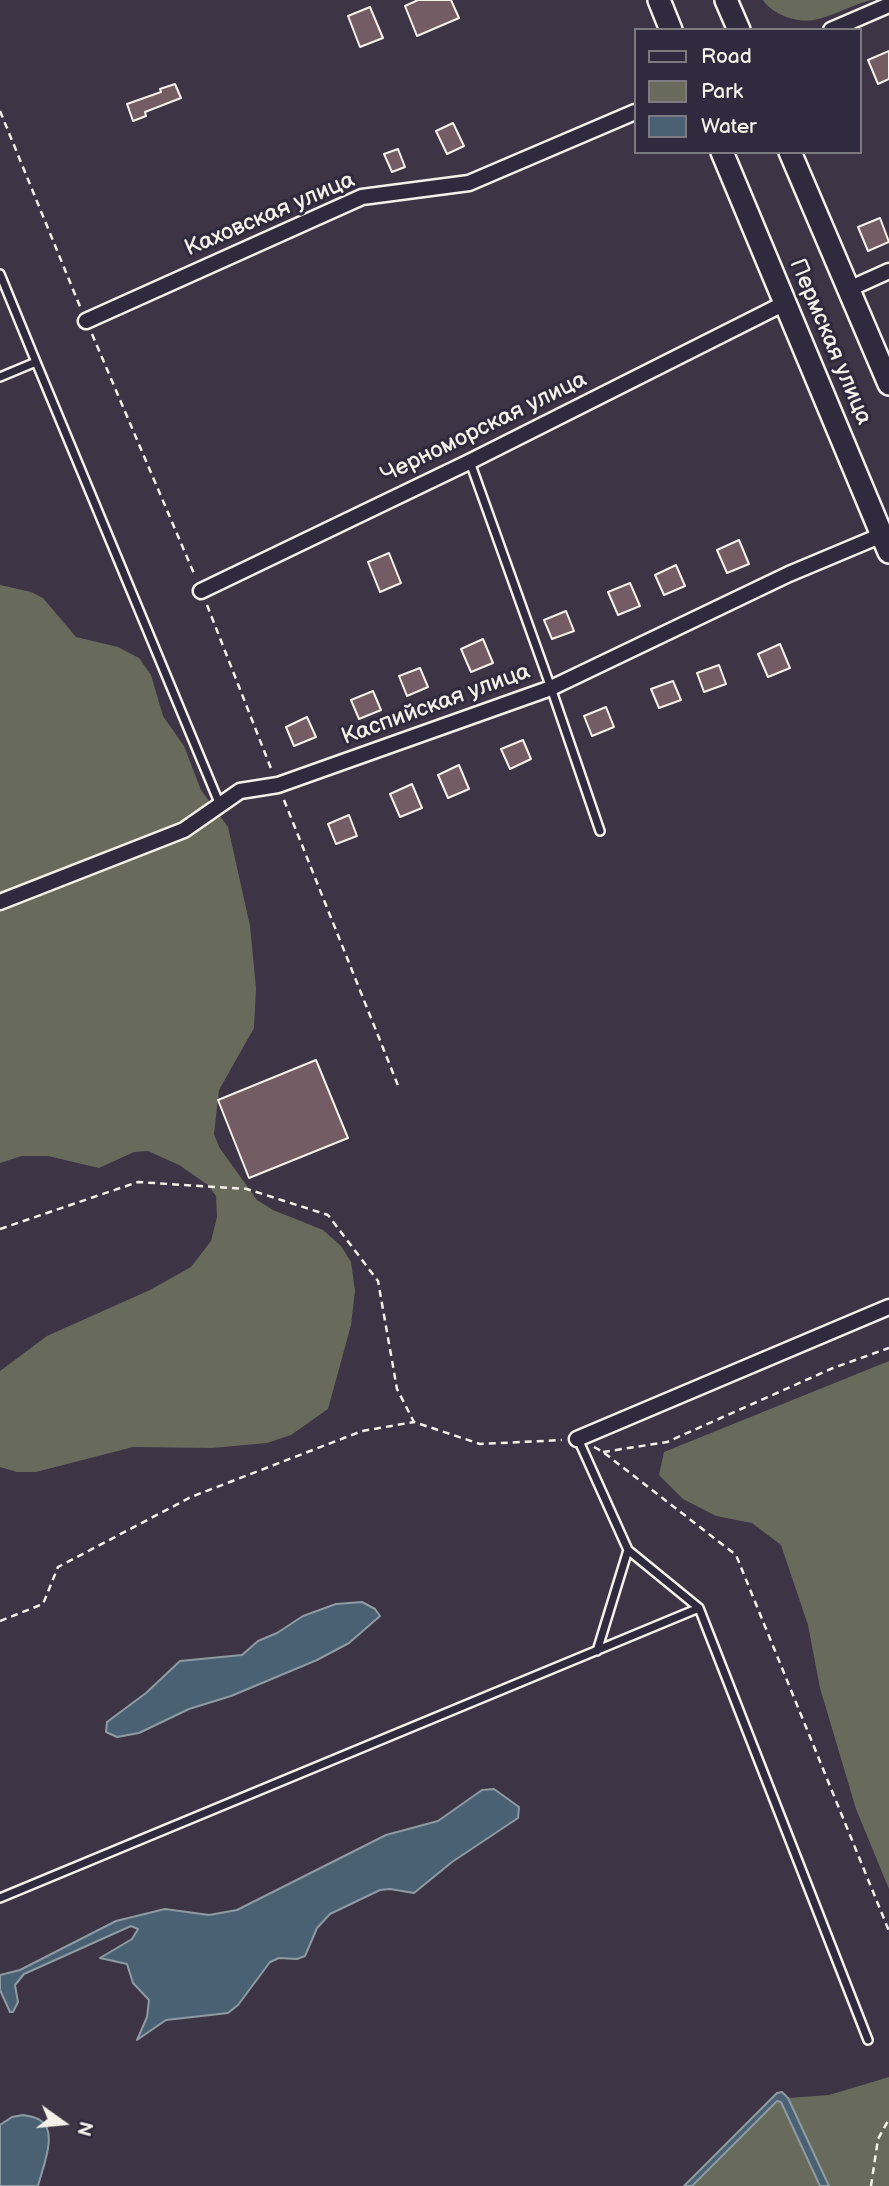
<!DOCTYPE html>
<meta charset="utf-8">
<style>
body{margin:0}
#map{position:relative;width:889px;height:2186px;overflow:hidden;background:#3d3445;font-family:"Balsamiq Sans",sans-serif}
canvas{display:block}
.legend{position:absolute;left:634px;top:28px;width:228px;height:126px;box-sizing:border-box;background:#2f2a3d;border:2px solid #7e7a81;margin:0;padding:9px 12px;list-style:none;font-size:21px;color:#f4f1e8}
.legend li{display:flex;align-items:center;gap:14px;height:35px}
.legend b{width:35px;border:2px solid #7e7a81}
.north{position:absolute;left:28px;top:2088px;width:70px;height:70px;-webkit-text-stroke:5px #2f2a3d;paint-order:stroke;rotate:105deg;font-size:19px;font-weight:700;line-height:28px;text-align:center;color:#f4f1e8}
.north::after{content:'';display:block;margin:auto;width:24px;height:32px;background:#f4f1e8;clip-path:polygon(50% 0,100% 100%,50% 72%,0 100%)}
</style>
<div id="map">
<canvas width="889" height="2186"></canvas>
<ul class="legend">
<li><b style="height:9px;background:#2f2a3d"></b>Road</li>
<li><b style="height:19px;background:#686b5c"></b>Park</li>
<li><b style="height:19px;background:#4a6174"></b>Water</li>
</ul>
<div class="north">N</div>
</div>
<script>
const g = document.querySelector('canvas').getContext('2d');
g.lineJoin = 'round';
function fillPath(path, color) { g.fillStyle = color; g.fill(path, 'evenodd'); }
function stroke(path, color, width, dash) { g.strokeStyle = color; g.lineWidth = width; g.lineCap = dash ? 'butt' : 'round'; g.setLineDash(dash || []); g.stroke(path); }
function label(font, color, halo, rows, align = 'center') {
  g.font = font + ' "Balsamiq Sans",sans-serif'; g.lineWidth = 6; g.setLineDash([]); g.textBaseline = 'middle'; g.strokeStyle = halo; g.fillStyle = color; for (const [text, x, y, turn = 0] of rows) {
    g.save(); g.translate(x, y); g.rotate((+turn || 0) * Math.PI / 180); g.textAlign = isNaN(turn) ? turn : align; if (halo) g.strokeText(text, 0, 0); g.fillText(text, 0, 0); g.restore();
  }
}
const green = new Path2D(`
 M763,0H871C851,5 832,17 813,20C796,23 772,14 763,0Z
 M0,585L31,592L43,598L76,637L118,647L139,658L151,675L163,716L184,746L201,790L228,827L250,926L256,988L254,1028L219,1090L214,1134L219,1147L257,1200L273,1210L323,1230L341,1246L351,1262L355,1291L351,1325L328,1409L291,1435L267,1443L212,1448L133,1447L36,1472H17L0,1467V1371L47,1336L150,1290L191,1267L211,1241L217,1217L216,1196L208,1185L179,1165L148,1151L134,1152L99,1168L48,1156H22L0,1163Z
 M889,1361V1889L856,1809L820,1688L808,1625L781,1545L752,1523L716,1516L683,1499L659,1475L664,1452Z
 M889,2077V2186H829L788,2098L829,2095Z
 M777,2101L781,2102L820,2186H692Z`);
const water = new Path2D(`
 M362,1602L375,1609L380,1616L349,1643L317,1660L231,1696L189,1709L139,1733L117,1737L106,1732L107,1722L146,1693L180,1661L242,1655L258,1641L277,1633L303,1616L336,1604Z
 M494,1789L519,1807L518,1818L452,1862L414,1893L390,1889L380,1890L330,1914L317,1928L305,1956L297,1959L279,1958L270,1962L238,2005L228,2013L166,2020L137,2040L147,2017L149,2000L133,1983L127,1964L100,1958L132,1939L138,1929L131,1926L24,1974L15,1985L18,2002L13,2012H10L0,1990V1975L20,1970L116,1921L165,1909L209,1915L237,1910L386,1835L438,1821L482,1790Z
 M782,2092L788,2098L829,2186H820L781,2102L777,2101L692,2186H684L777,2093Z
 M23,2115C28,2116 36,2117 40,2120C59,2131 42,2169 38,2186H0V2125L12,2117Z`);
const building = new Path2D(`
 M418,0H451L459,18L417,36L405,6Z
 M370,7L383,38L360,47L348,16Z
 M889,51V79L878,84L868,60Z
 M175,84L181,98L145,112L146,116L133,121L127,104L161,92L160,89Z
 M453,123L464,146L447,154L436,131Z
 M398,149L405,167L392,172L384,154Z
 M880,218L889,242L868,251L858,227Z
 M739,540L749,564L727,573L717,550Z
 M389,553L401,583L380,592L368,562Z
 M676,565L685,586L664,595L655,575Z
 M630,583L640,606L618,615L608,592Z
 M566,611L574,631L552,639L544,620Z
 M483,639L493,663L471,672L461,649Z
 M780,644L790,668L768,677L758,654Z
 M719,665L726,684L704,692L697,673Z
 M420,668L428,687L407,696L399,676Z
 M673,681L681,700L659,708L651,689Z
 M373,691L381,710L359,719L351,700Z
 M606,707L614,727L592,736L584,716Z
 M307,717L316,737L294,746L286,727Z
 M523,740L531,759L510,769L501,749Z
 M459,765L469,789L448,798L438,775Z
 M412,784L422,808L400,817L390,794Z
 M349,815L357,836L336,844L328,824Z
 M316,1060L348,1138L249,1178L218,1100Z`);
const path = new Path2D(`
 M0,111L81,309
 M92,334L195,576
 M207,605L272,771
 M284,800L399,1088
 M0,1229L138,1182L247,1189L328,1215L378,1281L397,1389L414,1422L480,1444L562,1440
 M594,1447L603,1452L736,1555L889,1931
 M603,1452L667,1442L833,1368L889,1348
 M0,1621L43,1604L58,1567L191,1497L362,1431L414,1422
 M871,2186L878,2139L889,2119`);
const lane = new Path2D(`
 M0,274L36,362L0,377
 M36,362L220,805
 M470,462L551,688L600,831
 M578,1439L628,1550
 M597,1651L628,1550L699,1608
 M0,1898L699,1608L868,2040`);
const street = new Path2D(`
 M831,30L889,5
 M849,289L889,271
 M86,321L362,197L469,183L635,112
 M201,591L469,462L785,303
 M0,902L184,830L240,791L278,785L551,688L789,574L882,535
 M577,1439L889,1307`);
const secondary = new Path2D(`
 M659,0L671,30
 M726,0L739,30
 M722,152L889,552
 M790,152L889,384`);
const streetNames = [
 ["Каховская улица",270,215,-23],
 ["Пермская улица",830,342,67],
 ["Черноморская улица",484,428,-26],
 ["Каспийская улица",436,705,-20]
];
fillPath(green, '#686b5c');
fillPath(water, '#4a6174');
stroke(water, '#8e9ba2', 2);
fillPath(building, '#745c65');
stroke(building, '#f4f1e8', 2);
stroke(lane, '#f4f1e8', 12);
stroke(street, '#f4f1e8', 19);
stroke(secondary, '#f4f1e8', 26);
stroke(path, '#f4f1e8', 2.5, [7, 5]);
stroke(lane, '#2f2a3d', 7);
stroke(street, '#2f2a3d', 14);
stroke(secondary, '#2f2a3d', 21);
label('23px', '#f4f1e8', '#2f2a3d', streetNames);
</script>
